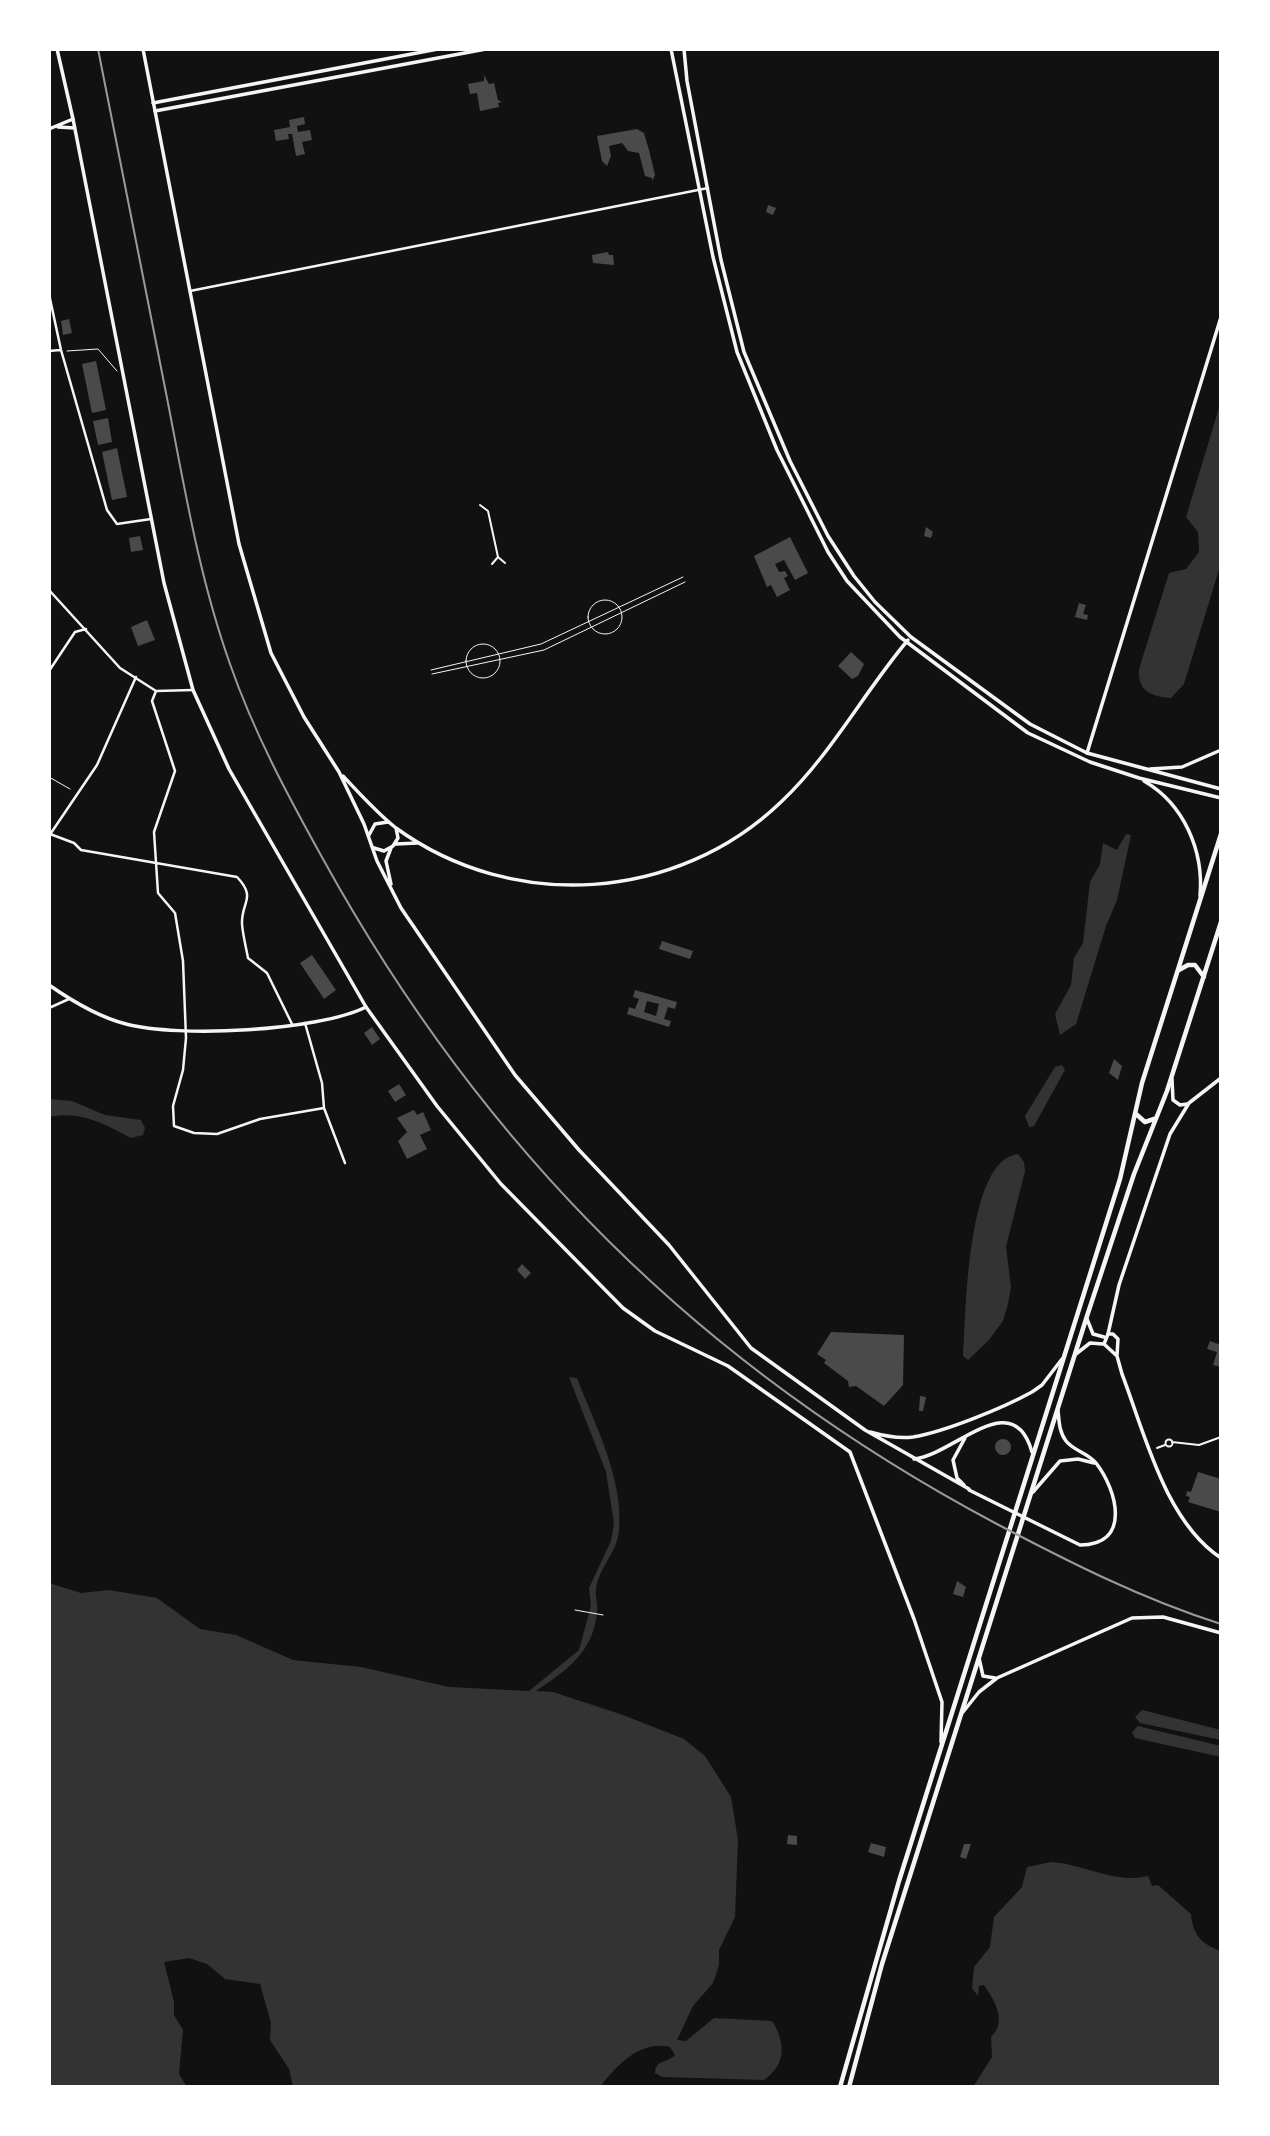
<!DOCTYPE html>
<style>
body{margin:0}
#map{position:relative;width:1270px;height:2136px;overflow:hidden;background:#111;font-family:Mulish,sans-serif}
canvas{display:block}
.frame{position:absolute;inset:0;border:51px solid #fff;pointer-events:none}
</style>
<div id="map">
<canvas width="1270" height="2136"></canvas>
<div class="frame"></div>
</div>
<script>
const g = document.querySelector('canvas').getContext('2d');
g.lineJoin = 'round';
function fillPath(path, color) { g.fillStyle = color; g.fill(path, 'evenodd'); }
function stroke(path, color, width, dash) { g.strokeStyle = color; g.lineWidth = width; g.lineCap = dash ? 'butt' : 'round'; g.setLineDash(dash || []); g.stroke(path); }
const water = new Path2D(`
 M1221,401V563L1184,684L1171,698C1151,697 1137,690 1139,669L1169,573L1186,569L1199,552L1198,532L1186,517Z
 M1126,834L1131,835L1117,900L1106,926L1076,1024L1060,1035L1055,1014L1071,985L1074,958L1083,943L1090,882L1100,864L1103,843L1117,850Z
 M1062,1065L1065,1070L1034,1126L1029,1127L1025,1116L1055,1067Z
 M49,1099L72,1101L105,1115L141,1120L145,1128L143,1135L131,1138C105,1124 80,1110 49,1117Z
 M1018,1154L1024,1162L1025,1171L1006,1247L1011,1287L1008,1304L1003,1321L989,1340L968,1360L963,1356C966,1316 966,1159 1018,1154Z
 M569,1377L577,1378C595,1425 624,1479 619,1531C617,1553 598,1568 596,1590C595,1597 598,1604 597,1611C594,1652 567,1670 536,1691L553,1692L623,1715L684,1739L705,1756L731,1797L738,1840L735,1917L719,1950V1965L713,1983L693,2006L677,2040L686,2041L714,2018L772,2021C786,2043 786,2065 764,2080L662,2077L655,2073C656,2059 666,2064 675,2055L670,2047C640,2040 616,2066 600,2087H293L289,2069L270,2040L271,2023L260,1984L225,1979L207,1964L189,1958L164,1962L174,2002V2015L183,2030L179,2074L187,2087H49V1583L81,1593L109,1590L157,1598L200,1629L236,1635L293,1660L361,1667L449,1687L529,1691L579,1650L591,1606L589,1588L611,1541L614,1523L606,1472Z
 M1142,1710L1221,1730V1740L1140,1723L1135,1717Z
 M1138,1726L1221,1746V1757L1135,1738L1132,1732Z
 M1051,1862C1085,1864 1113,1884 1148,1876L1152,1886L1158,1885L1191,1914C1193,1935 1201,1944 1221,1951V2087H973L992,2057L991,2037C1008,2021 994,2000 984,1985L979,1986L978,1996L972,1988L974,1967L990,1947L994,1917L1022,1887L1027,1867Z`);
const building = new Path2D(`
 M484,75L489,84L494,83L498,100L502,102L498,103L499,107L480,111L477,93L470,94L468,84L484,81Z
 M304,117L305,124L297,126L298,132L310,130L312,140L302,142L305,154L296,156L292,134H288L289,139L276,141L274,130L290,127L289,120Z
 M637,129L644,133L649,150L655,175L652,181V178L645,176L639,153L628,151L622,143L609,146L611,156L607,166L602,161L597,136Z
 M768,205L776,208L773,215L766,212Z
 M608,252L609,255H613L614,265L593,263L592,255Z
 M69,319L72,333L63,335L61,321Z
 M96,361L106,410L92,413L82,364Z
 M108,418L112,442L98,445L93,421Z
 M117,448L127,497L112,500L102,452Z
 M926,527L933,532L931,538L924,536Z
 M140,536L143,550L131,552L129,538Z
 M790,537L808,573L795,580L784,560L775,564L779,572L785,571L788,576L784,578L790,590L777,597L771,585L767,587L754,556Z
 M1079,603L1086,605L1083,614L1088,615L1087,620L1075,617Z
 M147,620L155,640L138,646L131,627Z
 M851,652L864,664L858,676L852,679L838,666Z
 M662,941L693,951L690,959L659,949Z
 M312,955L336,990L324,999L300,963Z
 M635,990L677,1002L675,1009L668,1007L664,1019L671,1021L669,1027L627,1014L629,1007L635,1009L639,999L633,997ZM647,1001L659,1004L656,1016L644,1012Z
 M372,1027L380,1039L372,1045L364,1033Z
 M1114,1059L1122,1066L1118,1080L1109,1073Z
 M399,1084L406,1095L395,1102L388,1091Z
 M414,1110L417,1115L423,1112L431,1130L420,1135L427,1149L407,1159L398,1141L407,1132L397,1118Z
 M522,1264L531,1273L525,1279L517,1270Z
 M831,1332L904,1335L903,1385L884,1406L856,1386L849,1387L848,1381L824,1363L826,1360L817,1354Z
 M1210,1341L1221,1345V1367L1213,1365L1217,1352L1207,1349Z
 M920,1396L926,1397L923,1411H919Z
 M995 1447a8 8 0 1 1 16 0a8 8 0 1 1-16 0Z
 M1198,1472L1221,1479V1512L1188,1502L1190,1497L1186,1496L1187,1491L1191,1492Z
 M957,1581L966,1587L963,1597L953,1594Z
 M788,1835L797,1836V1845L787,1844Z
 M871,1843L886,1847L884,1857L868,1852Z
 M964,1844H971L966,1859L960,1857Z`);
const path = new Path2D(`
 M67,351L98,349L117,371
 M588 617a17 17 0 1 1 34 0a17 17 0 1 1-34 0Z
 M466 661a17 17 0 1 1 34 0a17 17 0 1 1-34 0Z
 M431,670L541,644L683,577
 M432,674L544,650L685,582
 M575,1610L603,1615`);
const service = new Path2D(`
 M49,777L70,789`);
const pedestrian = new Path2D(`
 M480,505L488,511L498,557
 M492,564L498,557L505,563
 M1165.5 1443a3.5 3.5 0 1 1 7 0a3.5 3.5 0 1 1-7 0Z
 M1172,1442L1199,1445L1221,1437
 M1157,1448L1165,1445`);
const minor = new Path2D(`
 M190,291L708,188
 M49,294L61,350L107,510L117,524L151,519
 M49,351L60,350
 M49,590L120,668L156,691L193,690
 M49,671L75,632L86,629
 M156,691L152,701L175,771L154,832L158,893L175,913L183,961L186,1038L183,1070L173,1106L174,1126L194,1133L217,1134L260,1119L324,1108L322,1083L305,1023
 M51,833L97,765L136,677
 M50,834L74,843L81,850L237,877C257,898 241,902 242,924C243,936 246,947 248,958L267,973L292,1024
 M49,1008L69,999
 M324,1108L345,1163`);
const tertiary = new Path2D(`
 M57,49L73,119
 M143,49L239,544L271,653L304,717L339,772L364,824L377,861L401,908L515,1075L579,1150L669,1245L751,1348L865,1430L969,1489
 M1087,753L1221,317
 M343,776C360,794 377,813 396,828C513,913 677,902 781,802C831,755 864,692 908,640
 M369,835L375,824L388,822
 M396,844L418,843
 M374,848L384,851L393,846L398,838L396,828
 M391,884L386,861L391,848
 M49,985C72,1001 98,1017 126,1024C178,1038 318,1031 366,1007
 M1172,1079L1173,1100L1180,1105L1187,1104
 M1108,1334L1119,1285L1170,1134L1189,1103L1221,1078
 M870,1432C884,1436 898,1439 913,1437C944,1432 1003,1408 1032,1392L1042,1385L1062,1359
 M914,1459C954,1455 1013,1384 1032,1452
 M964,1485L957,1478L953,1460L965,1438
 M969,1490L1080,1545C1132,1545 1117,1490 1096,1463C1088,1453 1074,1451 1066,1441C1059,1432 1059,1420 1058,1410
 M1033,1492L1060,1461L1078,1459L1094,1463`);
const secondary = new Path2D(`
 M671,49L713,257L737,352L777,450L828,552L847,581L900,637L1028,733L1090,762L1139,778L1221,798
 M684,49L687,81L721,260L744,352L790,461L828,536L854,576L875,602L911,637L1030,724L1087,753L1221,789
 M153,103L438,49
 M155,111L486,49
 M58,127L75,128
 M49,129L73,119L164,583L193,690L229,769L366,1007L437,1106L501,1184L623,1308L655,1331L728,1366L850,1452L914,1619L942,1702L941,1742
 M1150,769L1182,767L1221,750
 M1144,781C1184,804 1204,851 1200,896
 M1087,1319L1093,1334L1104,1337
 M1076,1354L1090,1343L1103,1344
 M1117,1356L1104,1344L1108,1334H1113L1118,1339L1117,1356L1122,1374C1145,1434 1165,1521 1221,1558
 M979,1658L983,1676L995,1678
 M963,1712L979,1692L997,1678L1132,1618L1163,1617L1221,1633`);
const primary = new Path2D(`
 M1179,970L1188,965H1195L1204,977
 M1136,1114L1145,1122L1154,1119
 M840,2087L899,1881L1120,1179L1142,1083L1221,834
 M849,2087L882,1964L1087,1316L1134,1174L1167,1091L1221,922`);
const tram = new Path2D(`
 M98,49C122,167 145,285 168,403C185,491 200,580 230,664C254,733 288,796 323,859C484,1151 702,1367 995,1523C1069,1562 1142,1599 1221,1624`);
fillPath(water, '#333');
fillPath(building, '#4a4a4a');
stroke(path, '#f5f5f5', 1);
stroke(service, '#f5f5f5', 1);
stroke(pedestrian, '#f5f5f5', 2);
stroke(minor, '#f5f5f5', 2.5);
stroke(tertiary, '#f5f5f5', 3.5);
stroke(secondary, '#f5f5f5', 3.5);
stroke(primary, '#f5f5f5', 4.5);
stroke(tram, '#9a9a9a', 2);
</script>
